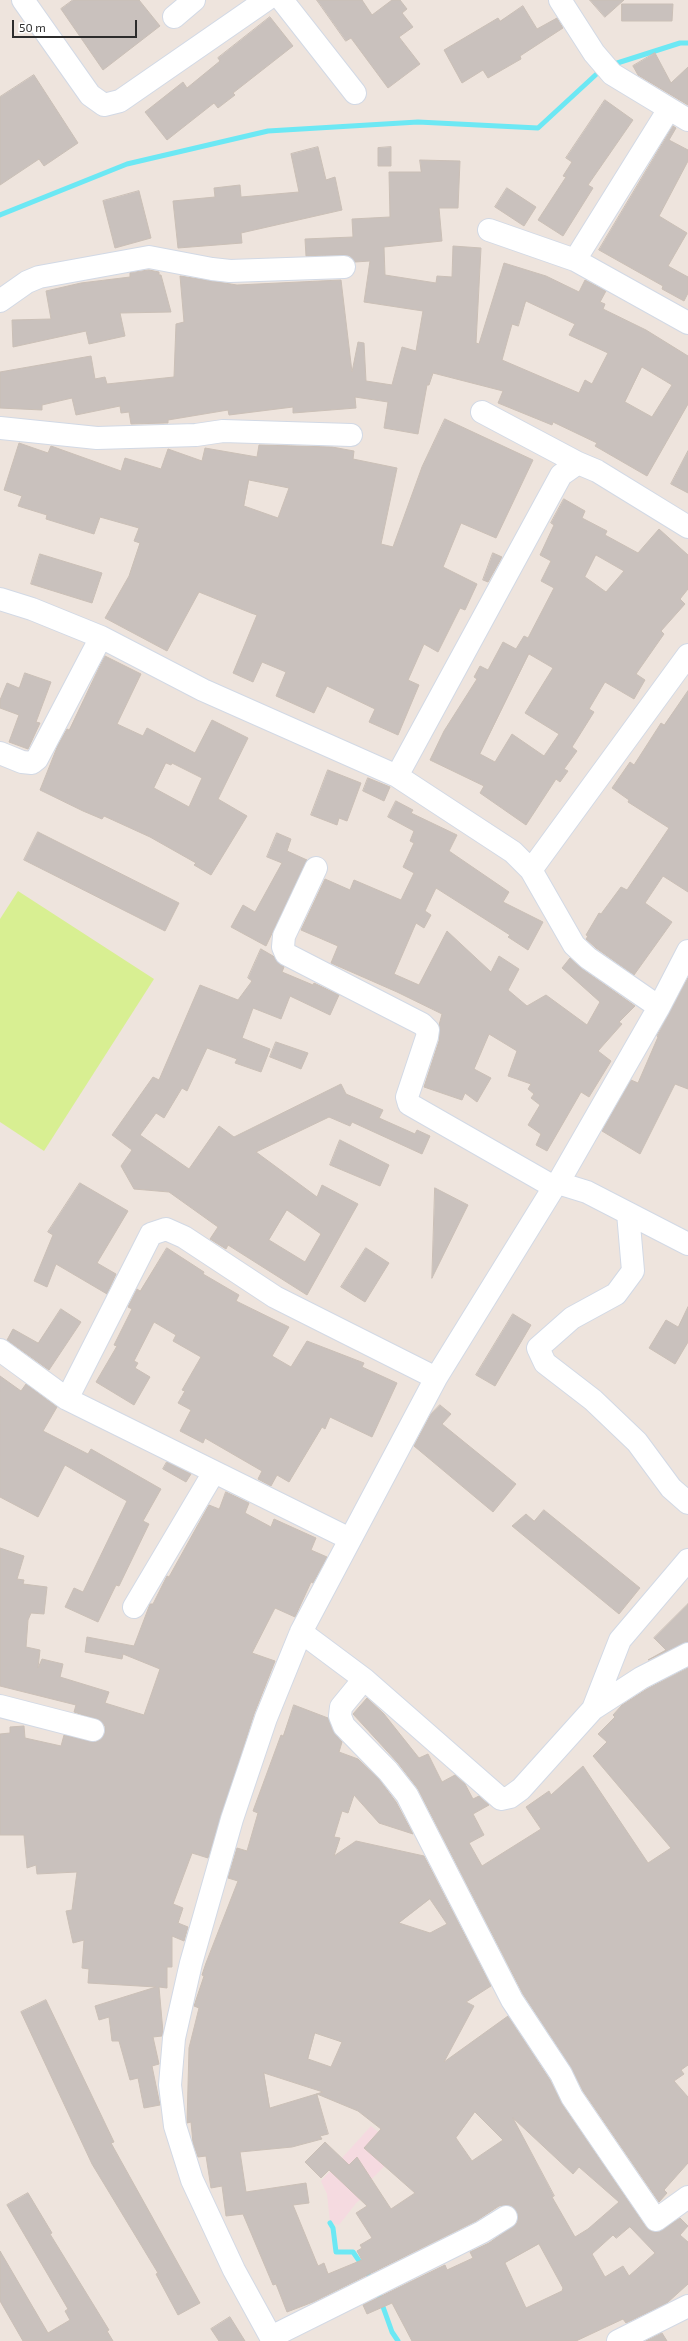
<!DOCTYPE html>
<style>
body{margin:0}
#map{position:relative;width:688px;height:2341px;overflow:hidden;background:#eee4dd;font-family:"Exo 2",sans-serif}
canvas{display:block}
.scale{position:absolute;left:12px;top:20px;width:125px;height:18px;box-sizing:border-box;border:2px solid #2c2c2c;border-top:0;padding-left:5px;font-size:12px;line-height:14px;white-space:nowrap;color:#2c2c2c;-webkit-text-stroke:3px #fff;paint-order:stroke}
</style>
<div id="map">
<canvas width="688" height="2341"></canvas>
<div class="scale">50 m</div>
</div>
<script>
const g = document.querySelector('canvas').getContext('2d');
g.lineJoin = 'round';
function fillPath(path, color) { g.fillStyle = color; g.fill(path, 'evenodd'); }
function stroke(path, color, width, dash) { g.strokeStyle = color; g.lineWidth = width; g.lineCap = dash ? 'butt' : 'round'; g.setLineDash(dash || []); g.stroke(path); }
const medical = new Path2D(`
 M371,2126L400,2150L370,2181L373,2191L357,2202L339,2225L330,2223L327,2194L321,2181Z`);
const pitch = new Path2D(`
 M18,891L154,979L44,1151L0,1122V919Z`);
const stream = new Path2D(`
 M611,65L680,43H688
 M0,215L127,164L268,131L418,122L538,128L602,69
 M330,2223L333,2228L336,2252H353L373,2281
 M377,2290L392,2332L398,2341`);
const building = new Path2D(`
 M73,0H139L160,26L103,70L61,9Z
 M317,0H362L372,15L392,0H400L407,9L402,13L413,27L399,37L420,64L388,88L351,38L346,41Z
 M590,0H624L605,17Z
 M622,4H673L672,21H622Z
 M523,6L537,29L557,18L563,28L520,56L521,59L488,78L483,70L462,83L444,50L498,18L500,21Z
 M270,17L293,46L233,93L235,95L218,108L214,103L167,140L145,112L183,82L187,88L220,61L218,58Z
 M655,53L671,83L688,67V105L638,75L633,66Z
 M34,75L78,143L44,166L39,159L0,185V97Z
 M605,100L633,120L588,185L593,188L563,236L538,220L566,177L563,176L572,162L566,158Z
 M673,126L676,128L669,140L688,150V161L659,216L687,233L668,266L688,277V293L684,301L662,289L663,286L599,250Z
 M318,147L326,180L335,177L342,210L241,233L242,243L178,248L173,201L215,197L214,188L240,185L241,197L299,192L291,154Z
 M391,147V166H378V148Z
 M420,160L460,161L458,208H439L442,241L384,247L385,275L436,283L437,276L452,277L453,246L481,248L476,343L479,344L504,263L546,276L579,292L585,280L606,291L600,302L605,304L603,309L646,330L688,356V404L647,476L595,446L597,443L553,422L552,425L498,403L503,391L433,373L429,385H427L418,434L384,428L388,402L355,397L356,408L293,413V407L229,415L228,410L168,420V423H165L131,424L129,412L121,413L120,406L76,415L72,398L42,405V410L0,408V372L91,356L95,379L105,377L107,384L174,377L176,324L184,322L180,276L237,285L341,280L352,372L358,342L364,343L366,381L392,385L402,347L416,351L423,311L364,302L370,261L355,262L350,256L344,255L306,256L305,239L353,237L352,219L390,217L389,172H421ZM526,301L575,324L569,335L608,353L592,384L585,380L579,393L502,360L512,324L518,326ZM642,367L672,385L652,417L625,402Z
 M507,188L536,207L524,226L495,207Z
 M139,191L151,238L115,248L103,201Z
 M149,270L159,272V275H161L171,312L120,313L125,336L89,344L86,331L13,347L12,320L51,319L46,291L81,283L130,277V273Z
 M445,419L533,460L496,538L461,523L443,567L477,584L465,610L460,608L438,652L424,644L408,680L419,685L398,735L369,722L375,709L327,686L314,713L276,696L286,672L262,662L253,682L233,673L257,615L251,613L199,592L167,651L105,618L129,576L140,543L134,541L139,528L100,517L94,534L46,519L47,515L18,506L22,496L4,490L19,443L48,453L51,446L121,471L125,458L161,469L168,449L202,461L205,448L257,457L259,445L332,447L354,451L353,459L397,468L381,544L393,547L422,467ZM249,480L289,488L278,518L244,506Z
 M688,451V493L671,484Z
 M564,499L585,511L582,518L607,531L605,535L638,553L659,529L688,555V589L680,599L685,604L661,631L664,634L636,674L645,680L634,699L605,682L589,709L594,712L572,747L577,751L564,769L568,771L560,782L556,779L526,825L480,793L484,786L430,760L444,731L477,679L474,677L480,666L488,670L503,642L516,649L524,636L528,638L554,588L541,581L551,561L540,555L554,525L551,523ZM596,555L624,571L606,592L585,577ZM529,654L553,668L525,713L559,734L544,756L512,734L495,762L480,754Z
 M493,553L502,557L488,582L483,580Z
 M40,554L102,573L92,603L31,584Z
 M105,656L141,674L117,724L143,736L147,728L195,753L212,720L248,738L218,799L247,816L211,875L194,865L196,863L150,837L104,816L102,819L83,811L40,790L58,745L67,729L69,730ZM166,763L171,765L172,763L202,778L189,807L154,788Z
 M25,673L51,682L36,722L40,723L28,749L9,742L19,715L0,708V700L7,683L19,688Z
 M688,691V892L663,876L645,903L672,922L634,975L596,948L586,939L588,936L586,935L599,913L601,914L621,887L627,890L669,828L628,802L629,800L612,788L630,762L634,765L661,723L664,725Z
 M328,770L361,783L347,821L339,818L337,825L311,815Z
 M368,778L390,787L384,801L363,791Z
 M396,801L413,810L411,813L457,835L449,851L509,892L503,902L543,922L528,950L508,937L510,935L436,888L425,911L431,915L424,928L416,923L394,974L419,985L447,931L491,972L499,956L519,969L508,990L527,1006L546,995L587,1025L600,1002L562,968L570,958L581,968L635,1006L619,1022L622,1024L598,1051L611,1061L589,1097L581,1092L547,1151L536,1145L541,1134L528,1125L540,1105L531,1098L534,1094L528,1089L531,1084L508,1076L517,1051L489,1034L474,1069L491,1078L477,1102L465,1093L462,1100L424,1087L439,1041V1025L442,1014L397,992L331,963L338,946L301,930L325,879L350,890L354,880L401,900L414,873L403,867L414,843L410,841L414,831L388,817Z
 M38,832L179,903L165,931L24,860Z
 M277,833L291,839L287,851L307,860L266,946L231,927L243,905L255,912L282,863L267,857Z
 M261,949L273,956L284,967L282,972L313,985L314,983L339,995L330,1015L290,996L281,1019L253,1008L242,1038L270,1049L261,1072L235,1063L237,1059L207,1048L187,1091L182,1088L164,1118L156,1113L140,1135L189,1169L219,1126L234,1137L341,1084L346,1094L383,1110L379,1118L415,1134L417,1130L430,1136L422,1154L352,1122L350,1126L329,1117L256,1152L317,1197L322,1185L358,1204L307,1295L228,1245L226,1249L210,1239L218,1227L169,1192L134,1189L121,1166L132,1150L112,1135L153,1077L159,1080L200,985L238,1000L252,981L248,978ZM287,1210L321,1234L305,1262L269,1240Z
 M688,978V1089L675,1084L640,1154L602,1131L631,1080L638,1083L658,1037L657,1036Z
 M276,1042L308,1053L301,1069L270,1057Z
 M340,1140L389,1165L380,1186L330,1165Z
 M80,1183L128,1211L97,1263L116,1274L107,1294L56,1264L47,1287L34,1281L53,1235L48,1232Z
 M435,1188L468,1205L432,1278Z
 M167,1248L204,1272L203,1274L239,1295L236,1301L289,1327L272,1356L291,1367L307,1341L364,1363L362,1367L397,1383L372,1437L330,1417L325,1429L322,1427L289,1482L277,1475L271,1486L258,1479L262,1471L205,1438L203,1443L180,1431L191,1410L178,1403L185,1391L182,1390L201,1357L173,1341L176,1335L154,1322L134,1361L138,1363L135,1368L150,1377L134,1405L96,1382L117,1346L114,1345L132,1309L128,1307L137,1289L140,1291Z
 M366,1248L389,1263L365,1302L341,1287Z
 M688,1307V1342L675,1364L649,1348L666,1320L678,1327Z
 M61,1309L81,1322L49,1370L7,1340L13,1329L38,1343Z
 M513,1314L531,1325L495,1386L476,1375Z
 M0,1376L21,1391L26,1384L57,1407L43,1431L88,1454L91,1449L161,1489L143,1521L149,1524L119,1586L116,1585L98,1622L65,1607L74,1588L83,1592L127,1501L65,1465L38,1517L0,1497Z
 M440,1405L451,1414L442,1424L516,1484L493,1512L414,1446L431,1414Z
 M167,1462L191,1474L186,1482L163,1469Z
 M226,1492L249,1503L245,1513L271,1527L274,1519L316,1538L311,1550L327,1557L313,1583L311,1582L295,1617L275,1608L252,1653L275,1661L254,1714L208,1858L192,1853L173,1904L183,1908L178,1923L188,1927L184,1941L172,1936V1967H167V1988L159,1987L163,2032L162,2036L153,2037L159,2064L152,2066L160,2105L144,2108L138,2078L130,2080L119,2041H112L109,2017L99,2020L95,2006L156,1987L88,1983L89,1969L82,1968L84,1940L73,1943L66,1911L72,1910L77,1872L37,1874L36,1865L27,1868L24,1835H0V1734L10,1733V1727L24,1726L25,1738L61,1746L64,1735L96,1742L102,1738L105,1733V1726L101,1721L74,1712L76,1705L0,1686V1548L24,1556L17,1579L24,1580L23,1584L47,1587L44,1614L31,1613L28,1620L26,1647L40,1650L38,1668L42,1659L63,1664L60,1677L109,1692L105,1703L144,1715L160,1669L123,1654L122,1659L85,1652L87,1637L134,1646L150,1604H153L167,1576L169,1577L209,1505L219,1509Z
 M544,1510L640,1588L619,1614L512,1526L526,1514L534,1521Z
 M688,1604V1642L648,1660L666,1650L654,1638Z
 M688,1668V2065L681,2070L684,2074L674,2081L688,2097V2163L664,2190L667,2193L659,2202L583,2091L571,2067L523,1994L418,1789L398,1763L353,1714L367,1698L384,1714L419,1758L428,1754L442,1782L455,1775L465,1784L473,1799L479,1796L489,1805L473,1814L484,1835L469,1843L482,1866L541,1829L526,1807L549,1791L551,1795L583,1766L648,1863L671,1848L593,1756L607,1742L598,1734L615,1717L613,1715L622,1705L647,1689Z
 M294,1705L328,1718L333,1731L342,1742L339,1752L358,1759L379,1779L396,1802L413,1834L379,1823L354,1795L348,1813L342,1811L334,1837L340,1838L334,1856L356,1841L424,1856L491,1986L466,2002L474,2006L444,2062L508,2016L550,2080L562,2104L646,2227L651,2231L658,2232L680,2218L688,2226L680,2235L688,2242V2284L667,2303L626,2323L623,2319L576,2341H412L392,2303L367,2314L363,2305L445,2265L447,2270L473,2258L470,2252L489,2243L517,2223L518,2216L512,2206L506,2205L499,2206L476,2221L313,2302L287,2312L276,2284L273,2285L243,2214L226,2216L222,2186L211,2188L206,2156L198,2157L193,2143L191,2122L187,2123L189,2048L199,2008L194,2006L204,1976L202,1975L206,1963L238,1881L228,1878L237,1848L247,1851L258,1813L253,1811L281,1735L283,1736ZM430,1899L447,1924L430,1933L399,1923ZM315,2033L342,2042L331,2067L308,2059ZM264,2073L323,2092L270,2108ZM317,2094L358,2111L381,2129L364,2148L415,2193L391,2209L357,2157L349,2165L325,2142L305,2162L321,2178L329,2170L367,2206L356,2213L372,2238L360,2245L362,2248L357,2251L362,2260L328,2274L324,2263L318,2266L293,2205L309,2203L306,2183L246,2192L240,2152L292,2147L322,2139L320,2136L328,2134ZM475,2112L503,2140L472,2161L456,2138ZM513,2118L573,2174L579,2167L619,2202L588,2229L575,2237L552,2197L554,2196ZM630,2227L655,2253L629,2276L623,2266L605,2277L592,2254L613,2235L616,2238ZM539,2244L563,2288L562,2291L526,2308L505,2263Z
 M46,2000L114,2142L111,2143L200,2303L178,2315L156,2274L158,2273L92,2164L21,2012Z
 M28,2193L52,2233L50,2234L109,2330L107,2331L113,2341H23L0,2301V2251L48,2333L70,2320L65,2311L68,2309L7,2205Z
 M230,2317L245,2341H219L211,2329Z
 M662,2333L667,2341H646Z`);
const minor = new Path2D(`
 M23,0L90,95L104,105L120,101L266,0
 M282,0L355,93
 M560,0L594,53L612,74L688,120
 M174,17L194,0
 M489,230L575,260L688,323
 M575,260L669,109
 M0,301L27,282L39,277L149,257L212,269L230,271L344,267
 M482,412L578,463L597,471L688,527
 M0,428L97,438L196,435L223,431L351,435
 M0,599L32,609L101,637L203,690L397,776L513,852L531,870L574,945L588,958L659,1007
 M0,753L22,762L32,763L37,759L101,637
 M397,776L561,475L578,463
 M316,868L284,936L283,947L286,954L422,1024L428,1030L427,1037L407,1097L409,1104L554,1187
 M531,870L688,655
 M558,1183L587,1192L688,1244
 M628,1213L633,1271L616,1294L572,1318L538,1348L545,1363L593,1400L637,1442L671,1488L688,1503
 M0,1350L67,1399L350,1539
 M67,1399L151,1234L166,1229L184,1237L275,1297L436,1378
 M134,1607L214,1472
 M301,1632L364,1679L501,1799L510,1797L521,1789L593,1709L641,1678L688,1654
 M364,1679L341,1707L340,1716L344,1726L388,1771L407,1795L512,2000L561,2074L572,2097L656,2220L688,2197
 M0,1706L93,1730
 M593,1709L620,1640L688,1560
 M271,2337L482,2232L506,2217
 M273,2341L234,2270L192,2180L175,2126L170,2085L174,2038L191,1963L232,1819L266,1718L301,1632L436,1378L554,1187L558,1183L659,1007L688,951
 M618,2341L688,2306`);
fillPath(medical, '#f5dae0');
fillPath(pitch, '#d8ef92');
stroke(stream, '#6ce8f4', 5);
fillPath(building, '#c9c1bd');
stroke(building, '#cabfb6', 1);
stroke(minor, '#d2d9e5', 24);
stroke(minor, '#fff', 22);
</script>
